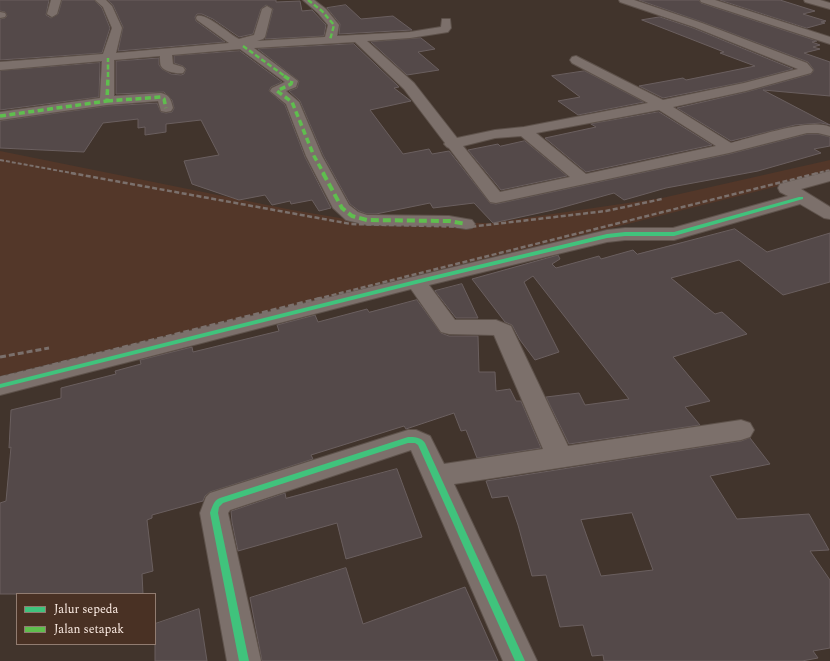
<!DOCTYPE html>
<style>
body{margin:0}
#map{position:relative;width:830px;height:661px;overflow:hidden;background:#41342c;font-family:Spectral,serif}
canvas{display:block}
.legend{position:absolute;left:16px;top:593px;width:140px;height:52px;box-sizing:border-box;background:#493124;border:1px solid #917c71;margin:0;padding:5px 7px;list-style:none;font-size:12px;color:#fcece4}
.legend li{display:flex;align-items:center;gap:8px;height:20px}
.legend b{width:20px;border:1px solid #917c71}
</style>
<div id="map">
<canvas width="830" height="661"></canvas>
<ul class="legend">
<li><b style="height:5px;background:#40c37c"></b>Jalur sepeda</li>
<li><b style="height:5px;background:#5fbe4e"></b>Jalan setapak</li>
</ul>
</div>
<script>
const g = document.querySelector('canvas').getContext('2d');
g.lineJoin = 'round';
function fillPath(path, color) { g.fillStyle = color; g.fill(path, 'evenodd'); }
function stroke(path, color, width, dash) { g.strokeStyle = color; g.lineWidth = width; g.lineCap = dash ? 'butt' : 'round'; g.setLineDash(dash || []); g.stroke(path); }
const built = new Path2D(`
 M0,151L292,210L364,222L491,223L662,198L830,160V173L0,382Z`);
const building = new Path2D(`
 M0,0H49L46,15L51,18L58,14L62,0H94L102,8L110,28L102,53L0,60V19L5,18L7,16L5,12L0,11Z
 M108,0H276V2L300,1L302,11L312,10L326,25L324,36L265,39L273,9L266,5L261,9L253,34L239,37L213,19L202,14H197L195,17L196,21L225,42L118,51L123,27L113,5Z
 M639,0H699L701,3L817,41L812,42L820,45L813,47L820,49L804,53L830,62V96L763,90L830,125L821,123L795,125L731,141L677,108L746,92L811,74L814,70L808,62L702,22Z
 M720,0H780L815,11L803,14L826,21L821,22L825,23L807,28Z
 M346,5L361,19L393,16L412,30L339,34L340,24L327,8Z
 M660,17L693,28L793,69L744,82L663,98L639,86L683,78L686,80L755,66L720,53L724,52L642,20Z
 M421,38L435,49L418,52L439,70L407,75L371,42Z
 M354,44L399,87L394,88L411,101L370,110L403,154L429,149L432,154L449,151L490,203L496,204L729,154L807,134H818L830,137V146L814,149L821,153L758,171L666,188L624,200L614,193L553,210L493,223L474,203L433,208L430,203L376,214H367L359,211L350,204L323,155L300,101L289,91L297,88L299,81L258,49Z
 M240,51L282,82L271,87L269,91L285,105L305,157L331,208L319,211L312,200L291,204L290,201L272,205L265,195L239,200L192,184L184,161L219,155L201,120L166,124V132L145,135V127L138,128V119L103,123L84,152L0,148V121L107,106L157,103L161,112L166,113L172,112L174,108L172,100L164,92L116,94V61L159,58V65L162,69L171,74L181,75L184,74L186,69L183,66L174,63V56Z
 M100,63L99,97L0,110V71Z
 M585,71L644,102L578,115L558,101L580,97L552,76Z
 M659,112L712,145L586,172L545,138L596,127L591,124Z
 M525,141L567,176L501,190L468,150L498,144L500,146Z
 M735,229L767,252L830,233V282L783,295L739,260L671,278L715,314L722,312L747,334L673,357L710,401L685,407L700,425L569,444L546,397L579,393L585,405L629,399L533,276L524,282L559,352L535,360L520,340L512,325L505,322L472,279L558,255L560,259L552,264L556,268L599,256L601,259L633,250L637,254Z
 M462,284L478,318H456L435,291Z
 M417,300L441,333L449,336H478L479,372H495L496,391L510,389L516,401H521L541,448L477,458L466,430L461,431L454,413L406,429L404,426L311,455L313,459L210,492L205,496L203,501L152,515V518L147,520L153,571L142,574L143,594H0V503L6,501L11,447L9,448L11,410L61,398V388L116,374L115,371L141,364L140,360L192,347L193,352L279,331L277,325L315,315L318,322L367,309L369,312Z
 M750,438L770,464L710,476L737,519L809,514L829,550L810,551L830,580V648L813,651L818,658L802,661H604L603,655L592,656L583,625L560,627L546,575L532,576L518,525L508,496L492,498L486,481L741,441ZM632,513L653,570L601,576L581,520Z
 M397,469L422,537L346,559L337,523L238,551L232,522L231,511L285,493L286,498Z
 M346,568L363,624L465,587L498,661H262L250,598Z
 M199,609L207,661H155V624Z`);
const minor = new Path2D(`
 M51,0H61L57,14L52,17L47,14Z
 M95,0H106L112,6L122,28L116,53L229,43L197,20L196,18L197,16C207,13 229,34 239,39L254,35L262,9L267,6L272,9L265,37L263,39L257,41L325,37L328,25L318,13L303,0H314L326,9L339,25L337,36L410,32L441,27L442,19H450L451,28L448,32L410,38L367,41L414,83L457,138L495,130L524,127L648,103L572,63L570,60L572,57L576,56L663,100L744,83L798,69L694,27L620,2L619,0H634L702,23L807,63L813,70L811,73L746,91L673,107L731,143C755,137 809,118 830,127V136L818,133H807L729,153L496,203L490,202L449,148L447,147L444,144L445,143L404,89L355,42L254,48L298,81L296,87L286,91L299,102L322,156L349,205L358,212L367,215L449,216L472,220L475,224L472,228L466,229L449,226L367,225L346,220L333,208L306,156L286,104L270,91L272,88L285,82L240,49L172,55L173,64L183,67L185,70L183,73C178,74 164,72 161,66C160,64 160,59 160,56L114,60V96L161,93C170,95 171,100 173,108L171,111L166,112L161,111L158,101L107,105L0,120V112L100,98L102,61L0,70V62L103,54L112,28L103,7ZM659,110L716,146L586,174L536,133ZM521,136L570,177L500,192L463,146L495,138Z
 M700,0H715L830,37V44L701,2Z
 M804,0H820L830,3V9L805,2Z
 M0,12L5,13L6,15L5,17L0,18Z
 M830,171V181L801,189L830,207V219L824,218L800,204L674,240H625L607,242L429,285L455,320H496L511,326L568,446L741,420L750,423L754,430L750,437L741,440L454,484L537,661H503L411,450L230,510L228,513L261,661H227L200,513L206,497L210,493L408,430H416L430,436L444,464L543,449L494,335L449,334L441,332L411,289L0,395V377L607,230L625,228H673L788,196L780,192L778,188L780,184Z`);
const railFar2 = new Path2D(`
 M0,160L77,174
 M814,174L830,170`);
const railFar1 = new Path2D(`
 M71,173L351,224L469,227L606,211L662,199
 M317,299L818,173`);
const rail = new Path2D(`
 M0,357L49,348
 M0,378L321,298`);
const quietFar2 = new Path2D(`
 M308,0L322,11L334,25L330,40
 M243,46L286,77
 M108,77V58`);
const quietFar1 = new Path2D(`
 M284,76L292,81L291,84L277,91L292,102L314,156L324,174
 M107,101L161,97L164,99L166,108
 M0,116L107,101L108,76`);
const quiet = new Path2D(`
 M323,173L342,208L352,216L367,220L449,221L466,224`);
const cycleway = new Path2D(`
 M799,197H803V199L674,236H625L607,238L416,284L0,388V384L416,280L607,234L625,232H674Z
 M408,437C414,437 421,437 425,443L525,661H515L418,445L415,443H408L223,503L219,507L218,513L249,661H239L210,513C212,507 214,500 220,498Z`);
fillPath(built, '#533729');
fillPath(building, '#544949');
stroke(building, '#6a5f5f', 1);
stroke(minor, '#5e524b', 2);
fillPath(minor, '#7c706b');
stroke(railFar2, '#7b706c', 2, [4, 2]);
stroke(railFar1, '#7b706c', 2.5, [5, 2.5]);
stroke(rail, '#7b706c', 3, [6, 3]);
stroke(quietFar2, '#5fbe4e', 2.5, [5, 2.5]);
stroke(quietFar1, '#5fbe4e', 3.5, [6, 3.5]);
stroke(quiet, '#5fbe4e', 4, [8, 4]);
fillPath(cycleway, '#40c37c');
</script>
